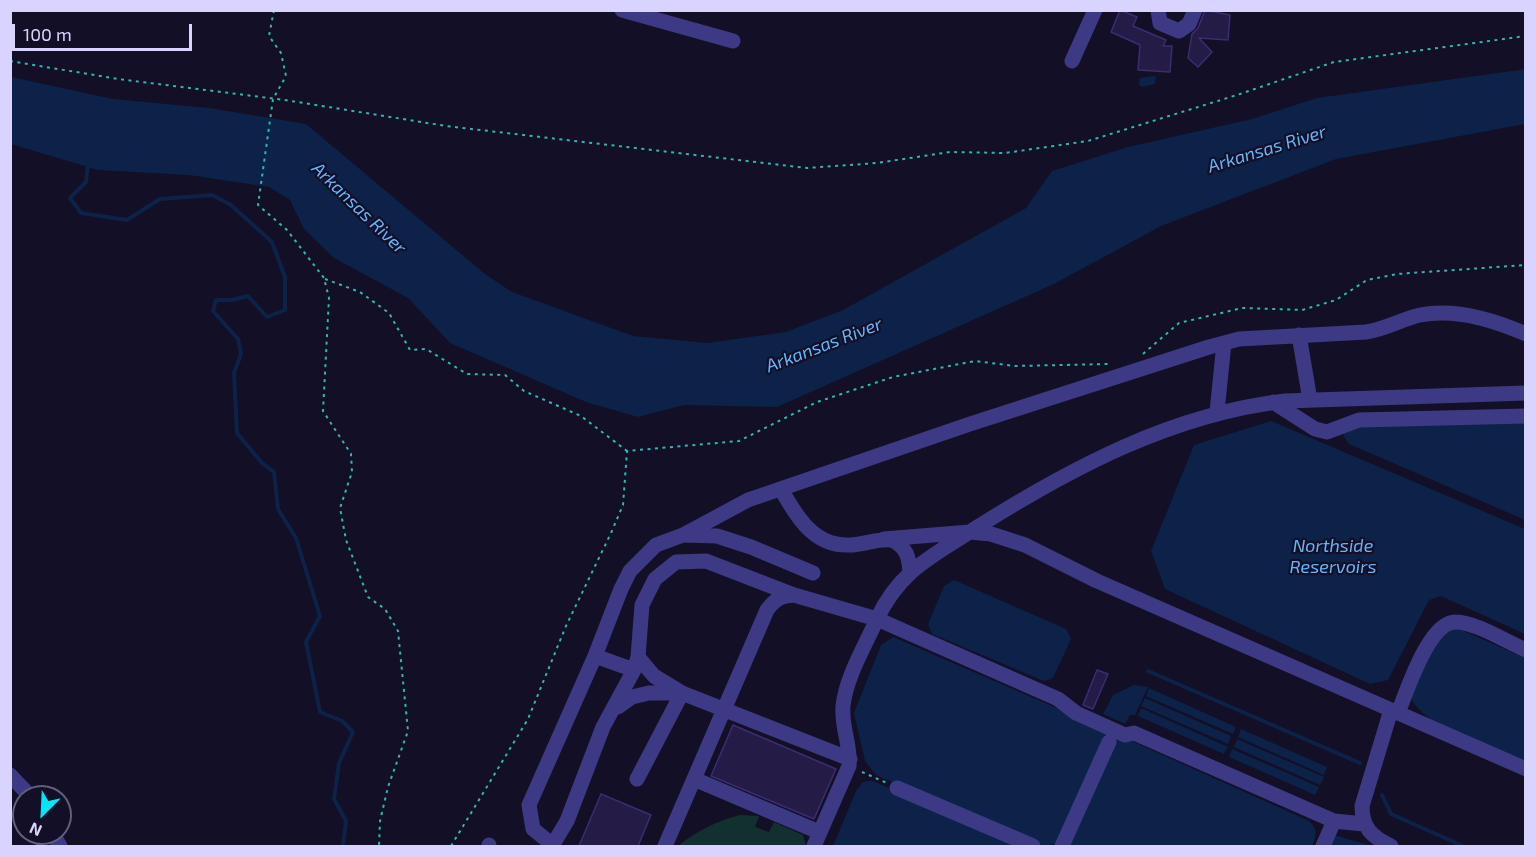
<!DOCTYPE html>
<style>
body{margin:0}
#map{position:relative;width:1536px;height:857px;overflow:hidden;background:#130f26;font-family:"Exo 2",sans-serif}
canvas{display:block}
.frame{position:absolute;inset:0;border:12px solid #d9d4ff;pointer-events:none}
.north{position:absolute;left:12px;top:785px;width:60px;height:60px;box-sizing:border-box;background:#130f26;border:2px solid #625e7d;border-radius:50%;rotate:204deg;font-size:16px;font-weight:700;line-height:24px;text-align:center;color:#d9d4ff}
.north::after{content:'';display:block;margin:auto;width:21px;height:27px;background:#00e5ff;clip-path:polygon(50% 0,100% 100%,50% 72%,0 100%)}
.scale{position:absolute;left:12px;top:24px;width:180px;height:27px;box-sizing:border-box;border:3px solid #d9d4ff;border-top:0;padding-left:8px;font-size:18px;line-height:21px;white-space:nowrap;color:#d9d4ff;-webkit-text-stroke:4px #130f26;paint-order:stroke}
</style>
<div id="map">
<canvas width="1536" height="857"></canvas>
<div class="frame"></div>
<div class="north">N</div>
<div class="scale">100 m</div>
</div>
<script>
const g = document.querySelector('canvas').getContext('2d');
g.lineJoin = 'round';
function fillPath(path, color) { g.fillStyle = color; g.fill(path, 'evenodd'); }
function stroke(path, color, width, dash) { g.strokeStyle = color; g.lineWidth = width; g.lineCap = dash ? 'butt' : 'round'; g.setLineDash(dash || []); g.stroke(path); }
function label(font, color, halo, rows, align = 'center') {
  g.font = font + ' "Exo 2",sans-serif'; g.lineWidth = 4.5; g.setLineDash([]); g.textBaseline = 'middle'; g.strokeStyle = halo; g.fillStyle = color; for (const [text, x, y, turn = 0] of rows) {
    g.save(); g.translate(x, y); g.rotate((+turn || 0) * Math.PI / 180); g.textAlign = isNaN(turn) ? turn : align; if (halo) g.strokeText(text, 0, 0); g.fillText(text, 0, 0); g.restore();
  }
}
const green = new Path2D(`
 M740,815L759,816L755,827L769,832L774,822L803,835L806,846H678C697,831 716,821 740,815Z`);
const water = new Path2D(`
 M1526,69L1525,124L1336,159L1161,226L1054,284L777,407L684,405L638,417L586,402L450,343L408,298L334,258L304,229L290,200L269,187L189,175L98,170L11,144V77L113,99L209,108L306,124L485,274L512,292L633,336L707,343L786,332L843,310L1026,208L1052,171L1128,147L1252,119L1317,98Z
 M1153,76L1156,77L1155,84L1142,87L1139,85L1140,78Z
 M1271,421L1525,529V634L1441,596L1429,600L1388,680L1370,684L1165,589L1151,551L1194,445Z
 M1525,422V520L1349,444L1343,435L1351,424Z
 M954,580L1066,629L1071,639L1053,678L1044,681L932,634L928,624L944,586Z
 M1457,628L1525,658V762C1495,748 1422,727 1410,696L1438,637L1445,629Z
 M893,637L1112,732L1059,843L1045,846L898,782L897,784L876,775L865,761L854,713L881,645Z
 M1134,685L1148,687L1135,715H1130L1125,724L1103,714L1113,695Z
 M1149,688L1236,727L1233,734L1146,696Z
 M1145,698L1231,736L1228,744L1141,706Z
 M1141,708L1228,747L1224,754L1138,716Z
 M1241,729L1327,767L1324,775L1238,737Z
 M1114,733L1307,820C1318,827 1317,835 1312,846H1066Z
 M1237,739L1324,777L1320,785L1234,747Z
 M1232,749L1319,787L1315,795L1229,757Z
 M869,781H873L1020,846H833L857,789L863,782Z
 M1334,835L1372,846H1329Z`);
const stream = new Path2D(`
 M88,164L86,182L70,198L81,213L127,220L160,199L212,195L231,205L272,242L285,277V310L267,317L248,296L232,300H216L213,311L238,339L241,354L234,373L237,433L262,463L274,472L278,509L296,538L320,616L306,642L320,712L342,721L353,732L339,763L334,799L346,821L343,846
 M1148,671L1360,763
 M1382,795L1391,814L1463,846`);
const building = new Path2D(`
 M1120,10L1137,17L1133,26L1166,40L1163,46H1172L1170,72L1138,70L1140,45L1111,32Z
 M1205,10L1230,15L1228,40L1199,38L1212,52L1198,67L1188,58L1192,34L1198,28Z
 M1097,670L1108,674L1093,709L1083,705Z
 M733,725L836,769L814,819L711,776Z
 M601,794L651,815L638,846H579Z`);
const path = new Path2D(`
 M274,10L269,36L281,53L286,76L273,99L258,205L287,230L324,278L329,298L323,411L351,454L352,472L340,508L346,540L368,597L385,609L398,631L408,731L388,787L380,821L379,846
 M10,61L118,79L285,100L446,126L807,168L877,163L950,152L1005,153L1088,141L1237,95L1334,62L1526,36
 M325,279L360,292L389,313L410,350L426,349L467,374L505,375L524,391L581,416L627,451
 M1143,354L1179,323L1242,308L1302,310L1336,300L1367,280L1397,274L1526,265
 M862,772L887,783
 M451,846L528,719L566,626L611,533L623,505L627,451L739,441L817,402L893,377L975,361L1015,366L1109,364`);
const minor = new Path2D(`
 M622,10L733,41
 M1158,10L1160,23L1179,31L1189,24L1195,10
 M1072,61L1095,10
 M1299,335L1310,400
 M1273,402L1315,429L1327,432L1359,420L1526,416
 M1217,412L1224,343
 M781,489C796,516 814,547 850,545C864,545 877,538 892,540C907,548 909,557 910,572
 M683,535L748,500L970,424L1209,347L1239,339L1366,332C1386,329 1402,319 1420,315C1455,308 1494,320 1526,334
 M884,539L970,532L991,534L1025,545L1097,581L1526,769
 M595,656L634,670
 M618,707L632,697L649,693H682L850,759
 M1398,713C1407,691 1429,621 1456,622C1475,622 1507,642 1526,650
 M10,775L31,797
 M637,779L682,693L654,676L638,657
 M694,779L819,832
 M897,788L1033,846
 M1364,824L1334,821L1134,733L1125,735L1076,713L1058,699L877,619C900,569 935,555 979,526C1073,467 1173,414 1285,401L1526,393
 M52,833L60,846
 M553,845L533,829L529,805L595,656L621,589L630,571L656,545L683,535L717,536L751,547L813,573
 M489,846V845
 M552,846L567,821L603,727L634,670L638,657L642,605L655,579L676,562L706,561L794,595
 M665,846L767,610C775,599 781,596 794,595L877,619C865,646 846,677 843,706C841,727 851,745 849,766L814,846
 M1062,846L1109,742
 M1323,846L1334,821
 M1391,846C1372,837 1362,828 1362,806L1391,710`);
const waterNames = [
 ["Arkansas River",1267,149,-17],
 ["Arkansas River",359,208,44],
 ["Arkansas River",824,345,-21],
 ["Northside",1333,546],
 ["Reservoirs",1333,567]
];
fillPath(green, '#12302f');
fillPath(water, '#0c2248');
stroke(stream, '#0c2248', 4);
fillPath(building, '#241b47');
stroke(building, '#3b2d73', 1.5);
stroke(path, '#2fb8b0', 2, [3, 4.5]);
stroke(minor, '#3d3a85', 15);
label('italic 18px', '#62b6ff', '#130f26', waterNames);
</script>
